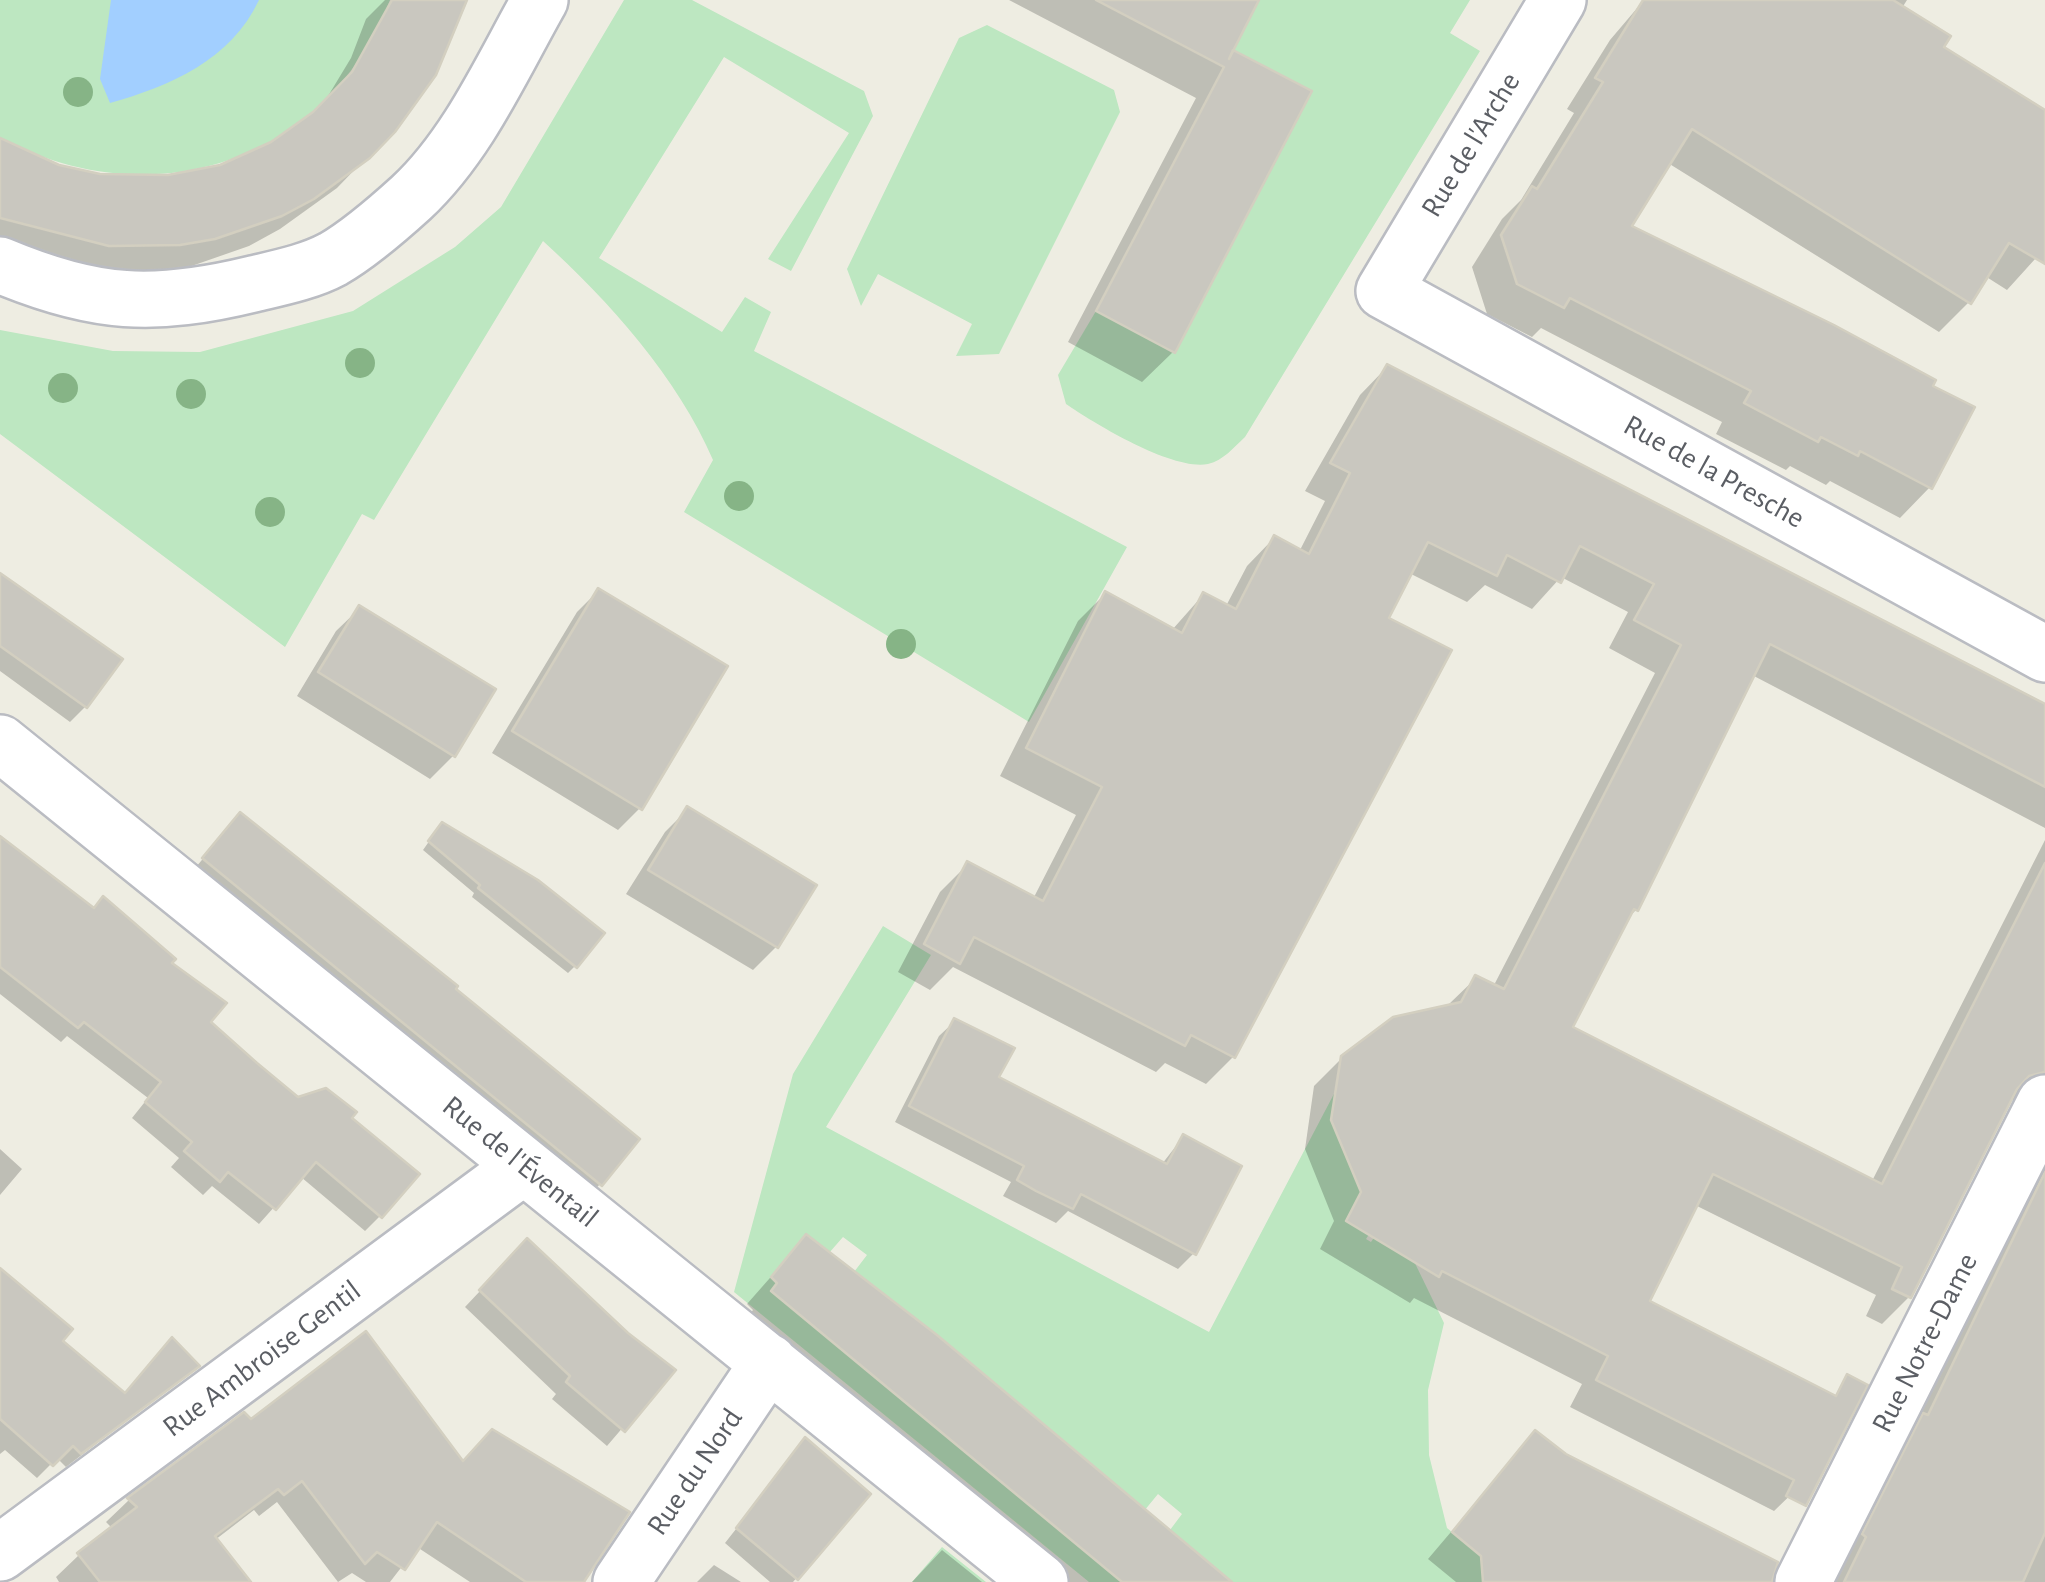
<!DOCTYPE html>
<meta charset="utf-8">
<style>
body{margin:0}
canvas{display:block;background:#eeede2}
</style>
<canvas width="2045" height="1582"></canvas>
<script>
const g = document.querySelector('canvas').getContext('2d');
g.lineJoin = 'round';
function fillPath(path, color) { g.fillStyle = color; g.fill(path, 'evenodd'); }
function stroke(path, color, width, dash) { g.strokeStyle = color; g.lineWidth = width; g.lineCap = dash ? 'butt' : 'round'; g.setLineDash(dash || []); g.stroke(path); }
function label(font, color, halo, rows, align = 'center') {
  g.font = font + ' "Alegreya Sans",sans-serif'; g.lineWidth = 9; g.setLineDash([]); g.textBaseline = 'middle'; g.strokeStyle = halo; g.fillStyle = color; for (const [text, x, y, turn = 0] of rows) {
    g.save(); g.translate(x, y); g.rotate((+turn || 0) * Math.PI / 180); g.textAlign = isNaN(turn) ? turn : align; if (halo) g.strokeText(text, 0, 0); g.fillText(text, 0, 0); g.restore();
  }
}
const green = new Path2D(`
 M0,0H390C326,164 151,218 0,138Z
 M624,0H692L864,91L873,116L791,271L768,259L849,133L724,57L599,258L722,332L745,297L771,312L754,351L1127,547L1029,722L684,512L713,460C678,378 609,301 543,241L374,520L362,514L285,647L0,434V330L113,351L200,352L353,311L455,247L501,207Z
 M1259,0H1470L1450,33L1480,51L1245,437C1233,448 1224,460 1208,464C1173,471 1095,424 1066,404L1058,375L1096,311L1175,353L1312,92L1233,50Z
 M987,25L1114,90L1120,112L999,354L956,356L972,324L878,274L861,306L847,269L959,38Z
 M883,926L931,955L826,1127L1209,1332L1336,1090L1374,1166L1346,1221L1370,1233L1366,1239L1371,1242L1375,1236L1411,1255L1444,1323L1428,1390L1429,1455L1447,1528L1481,1556L1483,1582H1232L1170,1530L1182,1514L1158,1494L1144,1511L1122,1582H1089L734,1292L793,1074ZM805,1234L829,1253L843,1237L867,1255L854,1272L827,1337L771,1292L777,1283L771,1276Z
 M942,1547L986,1582H912Z`);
const water = new Path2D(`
 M111,0H259C231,60 170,86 110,103L100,79Z`);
const shadow = new Path2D(`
 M385,0H464L393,130L337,188L280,229L249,246L183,269L78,276L0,257V139L59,168L133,179L203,172L272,144L322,106L351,58L366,19Z
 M1009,0H1257L1225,60L1173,352L1142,382L1068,342L1196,98Z
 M1644,0H1907L1902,8L1941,48L2045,113V248L2007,290L1985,276L1969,302L1939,332L1668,163L1628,227L1930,487L1900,518L1830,481L1826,485L1790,466L1786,470L1716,434L1722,422L1541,328L1532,337L1487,314L1472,267L1502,219L1521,200L1574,113L1567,109L1610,40Z
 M1387,367L2045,707V828L1752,675L1636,910L1626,920L1569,1028L1872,1181L2045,840V1115L2032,1102L2009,1100L1909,1297L1882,1324L1866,1316L1876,1295L1695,1205L1646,1302L1802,1484L1774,1511L1570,1407L1582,1384L1414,1298L1410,1303L1320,1249L1334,1221L1305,1149L1314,1086L1342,1058L1448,1005L1476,978L1493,987L1655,673L1609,648L1628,612L1561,577L1532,609L1485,585L1467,602L1409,573L1385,619L1448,651L1233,1057L1206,1084L1165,1063L1156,1072L953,967L930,990L898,972L940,892L967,865L1033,899L1076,815L1000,776L1078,621L1105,594L1172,630L1203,595L1226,606L1247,566L1274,538L1299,552L1325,501L1305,491L1360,395Z
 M0,575L86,706L70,722L0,671Z
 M598,591L640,808L618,830L492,753L577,612Z
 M360,608L493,689L453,756L430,779L297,696L336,631Z
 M688,809L776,947L753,970L626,894L665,832Z
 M233,823L452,990L600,1184L593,1192L196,867Z
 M435,833L575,966L568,973L472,897L474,893L423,850Z
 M0,838L168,963L207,1023L298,1100L348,1118L380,1216L365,1231L301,1177L259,1224L212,1186L203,1195L171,1167L179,1158L132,1118L148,1098L67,1036L61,1042L0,994Z
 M955,1021L996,1078L1162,1164L1183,1137L1194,1253L1178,1269L1068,1211L1056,1223L1003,1196L1011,1182L895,1122L939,1036Z
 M0,1149L22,1169L0,1195Z
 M2045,1150V1582H1831Z
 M806,1237L1228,1582H1068L747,1318L753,1310L747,1304Z
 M512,1257L672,1370L607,1446L552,1399L556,1394L465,1307Z
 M0,1295L123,1396L197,1366L66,1467L57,1458L37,1478L5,1450L0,1454Z
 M244,1415L251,1422L462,1463L584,1582H470L417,1547L390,1582H366L352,1573L338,1582L277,1502L259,1516L254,1510L215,1540L230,1582H59L56,1577L79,1555L113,1529L106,1522L129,1500Z
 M1535,1433L1752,1582H1456L1428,1559Z
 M805,1441L868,1494L793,1582H770L725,1543Z
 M942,1550L982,1582H912Z
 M714,1565L741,1582H697Z`);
const building = new Path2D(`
 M392,0H467L436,75L395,132L370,158L314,199L282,216L215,239L180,245L109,246L0,218V138L59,165L100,174L168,175L220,165L271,142L313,112L352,72Z
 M1096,0H1259L1229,59L1233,50L1312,91L1175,353L1096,311L1224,67Z
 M1643,0H1893L1951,36L1944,47L2045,110V264L2009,243L1971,304L1692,129L1632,226L1834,325L1936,380L1933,386L1975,407L1932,489L1860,451L1858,456L1821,437L1818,442L1744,403L1751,391L1570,298L1564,308L1517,284L1501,235L1532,186L1537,189L1603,82L1595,78Z
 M1387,364L2045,704V787L1770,644L1638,911L1634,909L1573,1027L1882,1184L2045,863V1072L2029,1076L2017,1089L1911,1298L1892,1289L1902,1267L1713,1174L1650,1301L1836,1396L1847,1374L1868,1385L1806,1506L1786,1496L1794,1480L1596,1380L1608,1356L1442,1271L1439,1277L1346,1221L1361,1192L1331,1120L1341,1056L1393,1017L1461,1002L1475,975L1504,989L1681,645L1634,620L1654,584L1580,546L1561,583L1507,555L1497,576L1428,542L1389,618L1452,650L1235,1058L1191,1035L1185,1046L974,937L960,964L924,944L967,861L1043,901L1102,787L1026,748L1105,591L1182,633L1203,592L1236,609L1274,535L1309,554L1350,473L1330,463Z
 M0,573L123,659L87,708L0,646Z
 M598,588L728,666L642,810L512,731Z
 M359,605L496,689L455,757L318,672Z
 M687,806L817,885L778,948L648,870Z
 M240,812L458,986L456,989L640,1139L602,1186L202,858Z
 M442,822L538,880L605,933L577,968L478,888L480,885L428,841Z
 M0,836L94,908L103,896L176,959L172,963L227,1003L211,1022L257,1063L298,1097L326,1088L357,1112L352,1118L420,1174L382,1218L316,1162L276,1210L228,1172L220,1182L184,1151L192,1142L145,1102L161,1082L84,1022L78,1028L0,967Z
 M954,1018L1015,1048L999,1077L1167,1164L1183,1134L1242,1166L1196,1255L1081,1194L1073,1209L1036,1191L1017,1180L1024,1166L909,1106Z
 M2045,1172V1533L2023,1582H1844L1866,1537L1862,1534L1923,1413L1928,1415Z
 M806,1234L937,1335L1232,1582H1122L771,1291L777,1283L771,1277Z
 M527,1238L628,1333L676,1370L625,1432L566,1382L570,1376L479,1290Z
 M0,1268L73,1329L63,1341L125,1393L172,1337L200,1366L81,1454L73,1446L53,1466L0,1419Z
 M366,1331L463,1461L492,1429L630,1512L584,1582H526L437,1522L405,1570L377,1552L365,1564L302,1481L284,1495L278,1489L215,1536L251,1582H100L77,1553L137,1507L127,1498L244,1412L251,1419Z
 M1535,1430L1566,1454L1778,1562L1772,1582H1483L1481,1556L1452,1532Z
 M805,1437L871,1494L798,1580L736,1528Z`);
const minor = new Path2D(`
 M1558,0L1384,291L2045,654
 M0,265C95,305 154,308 253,284C278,278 309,272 333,259C359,244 389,218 411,198C468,145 502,67 540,0
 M0,743L1040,1582
 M0,1553L524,1166
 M621,1582L769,1362
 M1803,1582L2045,1103`);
const trees = [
 [78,92],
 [360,363],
 [63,388],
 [191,394],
 [739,496],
 [270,512],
 [901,644]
];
const streetNames = [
 ["Rue de l'Arche",1471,145,-59],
 ["Rue de la Presche",1714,472,29],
 ["Rue de l'Éventail",520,1162,39],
 ["Rue Notre-Dame",1925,1343,-63],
 ["Rue Ambroise Gentil",262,1359,-37],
 ["Rue du Nord",695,1472,-56]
];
fillPath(green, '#bde7c1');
fillPath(water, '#a2cfff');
fillPath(shadow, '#0003');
fillPath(building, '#c9c7bf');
stroke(building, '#d3cfc0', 2.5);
stroke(minor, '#babcc2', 60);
stroke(minor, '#fff', 55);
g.fillStyle = '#86b486';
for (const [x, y] of trees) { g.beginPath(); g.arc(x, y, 15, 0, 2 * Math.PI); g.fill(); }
label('30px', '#5b5e64', '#fff', streetNames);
</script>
